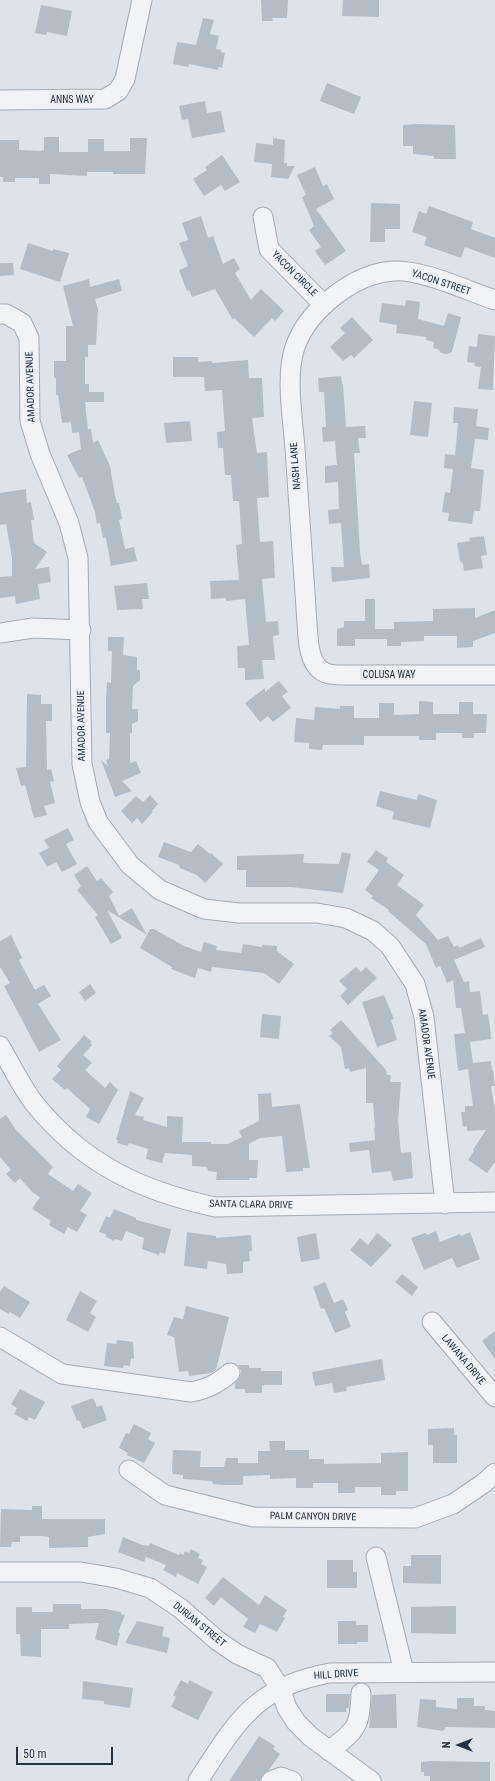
<!DOCTYPE html>
<style>
body{margin:0}
#map{position:relative;width:495px;height:1781px;overflow:hidden;background:#dee3e9;font-family:"Roboto Condensed",sans-serif}
canvas{display:block}
.north{position:absolute;left:439px;top:1725px;width:40px;height:40px;-webkit-text-stroke:3px #edf2f6;paint-order:stroke;rotate:270deg;font-size:11px;font-weight:700;line-height:16px;text-align:center;color:#263241}
.north::after{content:'';display:block;margin:auto;width:14px;height:18px;background:#263241;clip-path:polygon(50% 0,100% 100%,50% 72%,0 100%)}
.scale{position:absolute;left:16px;top:1747px;width:97px;height:18px;box-sizing:border-box;border:2px solid #263241;border-top:0;padding-left:5px;font-size:12px;line-height:14px;white-space:nowrap;color:#263241;-webkit-text-stroke:3px #edf2f6;paint-order:stroke}
</style>
<div id="map">
<canvas width="495" height="1781"></canvas>
<div class="north">N</div>
<div class="scale">50 m</div>
</div>
<script>
const g = document.querySelector('canvas').getContext('2d');
g.lineJoin = 'round';
function fillPath(path, color) { g.fillStyle = color; g.fill(path, 'evenodd'); }
function stroke(path, color, width, dash) { g.strokeStyle = color; g.lineWidth = width; g.lineCap = dash ? 'butt' : 'round'; g.setLineDash(dash || []); g.stroke(path); }
function label(font, color, halo, rows, align = 'center') {
  g.font = font + ' "Roboto Condensed",sans-serif'; g.lineWidth = 3; g.setLineDash([]); g.textBaseline = 'middle'; g.strokeStyle = halo; g.fillStyle = color; for (const [text, x, y, turn = 0] of rows) {
    g.save(); g.translate(x, y); g.rotate((+turn || 0) * Math.PI / 180); g.textAlign = isNaN(turn) ? turn : align; if (halo) g.strokeText(text, 0, 0); g.fillText(text, 0, 0); g.restore();
  }
}
const building = new Path2D(`
 M261,0H288L287,18H272L273,21H262Z
 M343,0H379V17L342,16Z
 M41,5L72,11L67,36L47,32L46,35L35,33Z
 M203,18L214,20L210,34L219,36L216,49L221,50V52L225,53L222,68L218,67V70L189,64L188,67L173,64L177,42L196,45Z
 M327,83L361,97L354,114L320,101Z
 M205,101L207,113L221,111L225,132L192,138L188,119L182,120L179,106Z
 M414,124L455,125L456,159H434V156L413,154V146H403V125Z
 M44,137H59V152H88V139H104V151H130V138H147L145,174H113V172H87V176L50,174V184H39V178H15V182H3V177H0V140H19V150L41,151L44,150Z
 M273,138L285,140L284,163H287V166H295L288,179L271,177L272,164L254,162L256,143L273,145Z
 M222,155L240,182L225,191L221,185L204,196L193,179L207,170L205,167Z
 M315,167L323,186L327,184L334,199L316,209L346,251L325,265L315,251L321,247L309,230L314,226L302,197L306,195L297,175Z
 M371,203L400,204V229H385V242H370Z
 M429,206L473,222L471,229L495,238V258L465,247L461,258L424,245L427,237L412,232L419,211L426,214Z
 M201,216L208,238L213,236L223,264L234,258L240,269L235,273L251,300L261,289L284,311L275,321L272,318L254,337L234,318L233,320L215,289L192,297L189,290L187,291L179,270L188,266L179,243L188,240L182,223Z
 M28,243L53,251V249L69,253L60,282L20,269Z
 M0,263H13L14,275L0,276Z
 M89,279L90,287L119,279L122,291L95,299L98,310L96,345H88V357H85V384H89V392H104V402H85L88,429H91L93,443L98,440L110,466L115,496L117,503H119L122,519L119,520L125,549L134,547L137,561L111,566L106,538H103L100,523L97,524L95,512L82,477L79,478L67,455L81,449L79,432L72,433L71,422L62,423L58,395H56V378H54V361H66V326H73L63,286Z
 M406,300L420,302L418,319L444,326L448,313L461,317L452,352L447,354L441,353L438,349L433,348L434,342L426,340V337L396,333L397,325L379,322L382,303L405,306Z
 M352,317L373,340L354,358L351,355L343,361L330,347L345,333L340,328Z
 M478,334L495,336L493,390L478,389L481,367L474,366L475,363L467,362L469,346L477,347Z
 M173,357H198V362L212,361V363L248,360L249,378H262L264,417L252,418L257,453L267,452L269,497L257,498L258,512L260,542L273,541L275,578L262,579L266,622L278,621L279,635L273,636L275,660H262L264,679L245,680V668H238L237,646L249,645L245,599L226,601V598L211,599L210,581L239,580L236,545L242,544L239,501H233L231,475H225L223,448H218L217,432L225,431L222,390L205,391L204,377H173Z
 M341,376L342,384H343L346,427L365,426L366,438H358L360,453H354L360,551L362,565L369,564L370,578L332,582L331,567H344L341,523L329,524L328,510L339,509L338,482L325,483V466L337,465L335,441L323,442L322,427H326L324,392H319L318,378Z
 M414,401L432,403L428,437L410,435Z
 M454,407L478,409L476,426L489,428L488,440L475,439L471,468L484,470L480,511H474L472,524L448,521L449,513L442,512L445,492L450,493L453,469L444,468L445,454L455,455L458,423H453Z
 M190,421L192,441L166,443L164,423Z
 M26,489L27,503L31,502L34,520H31L34,543L47,552L35,569L49,567L51,582L38,584L40,599L16,604L15,596L0,598V577L12,576V558L6,524L0,525V493Z
 M484,536L487,555L481,556L483,568L464,571L463,564L460,561L457,543L470,541L469,538Z
 M147,583L149,599H142L143,609L117,610L114,586Z
 M365,599H375V629H394V622L433,621V609L475,608V618L495,610V633L473,641V647L457,648V636H424V641L401,642V646H387V639H355V646H337V629L344,627V621H365Z
 M108,637H124L123,655L137,657V670H140V680L133,686L132,709H138V721L132,724V733H130V763L136,761L141,773L122,781L132,791L115,797L101,760L108,766L106,760L109,759L110,733H106V698L107,682L111,683L112,651H108Z
 M279,681L288,692L282,696L291,708L273,722L268,716L260,722L245,703L265,688V692Z
 M27,694L41,695V704H52V721H46L47,770L51,769L54,781L50,782L55,803L44,806L47,815L34,818L25,785L21,786L16,768L26,767Z
 M419,701L433,702V714H459V702H473V714H487L486,733H474V738H462V733H436V740H419V736H364V745H323L322,750L309,749V743L294,742L296,718L314,720L315,707L340,709V706H354V718H379V703H394V715L419,714Z
 M380,791L417,800L418,794L437,800L430,828L392,819L394,812L376,806Z
 M150,795L158,804L152,811L153,812L142,824L137,818L132,823L121,811L136,796L143,802Z
 M68,828L74,840L66,844L77,864L62,872L56,862L47,867L39,853L49,848L44,840Z
 M164,842L191,852L198,844L210,854L211,853L223,864L205,883L197,875L180,868L179,865L158,857Z
 M376,850L388,858L386,862L404,875L397,885L424,905L416,915L438,940L448,936L454,947L458,945L459,948L481,938L485,947L454,960L464,982L469,981L470,992L480,991L483,1015L488,1014L490,1027L491,1039L470,1042L473,1063L491,1061L492,1070H493L495,1086H491L495,1110V1162L487,1173L468,1160L474,1151L473,1150L486,1130L467,1131V1126L463,1127L461,1112H465V1106H473L468,1069L458,1071L454,1034L465,1033L461,1008H456L453,980L447,983L440,966L436,968L426,944L388,911L389,910L371,898L373,896L365,890L379,870L367,862Z
 M342,852L351,854L343,893L291,887H246V870H237V856L304,854L303,862L305,863L339,864Z
 M87,866L97,881L101,878L113,892L109,896L119,916L132,908L147,935L150,929H154L184,946L201,952L204,942L217,946L216,950L241,953L243,944L262,947V945L277,946V951L294,964L279,984L264,973L212,967L211,972L198,968L195,978L171,969L172,967L140,948L147,935L107,910L122,938L111,944L95,917L98,915L77,890L81,886L74,875Z
 M11,935L22,958L19,960L35,990L43,985L45,986L51,996L38,1004L61,1040L39,1052L4,986L10,983L0,967V941Z
 M356,967L361,972L366,967L377,978L348,1005L340,996L347,989L339,981Z
 M90,984L96,993L85,1001L79,992Z
 M384,995L394,1019L391,1020L397,1040L377,1047L362,1002Z
 M262,1014L281,1016L279,1039L260,1037Z
 M341,1020L386,1070L387,1075H391L390,1082H401L398,1120L401,1153L411,1152L413,1178L393,1181L391,1171L372,1173L369,1150L350,1152L349,1143L375,1140L374,1128L375,1127L373,1103H366V1068L350,1072L349,1068L345,1069L341,1047L329,1036L333,1033L330,1030Z
 M84,1035L92,1042L90,1043L92,1045L83,1055L92,1063L85,1070L105,1088L110,1082L118,1090L99,1124L86,1117L90,1109L67,1088L65,1090L52,1079L61,1070L57,1066Z
 M130,1091L144,1098L135,1115L144,1117L143,1120L167,1127V1116L183,1117L182,1142H211V1144H228L242,1137L239,1131L259,1121L258,1094L271,1093L272,1107L300,1104L310,1168H303V1171L286,1172L282,1136L260,1138L249,1144V1160H258L257,1178H249V1180H216L217,1172L208,1171L207,1167L192,1166V1155L165,1153L162,1163L146,1159L148,1149L129,1143L128,1146L117,1143L118,1140H116Z
 M6,1115L16,1130L53,1167L48,1174L73,1191L78,1184L92,1193L80,1211L87,1215L77,1232L68,1227L64,1234L49,1225L51,1221L32,1209L40,1197L32,1192L20,1178L15,1183L6,1174L11,1170L0,1157V1119Z
 M114,1209L136,1218V1220L171,1229L165,1254L160,1252L159,1255L142,1249L144,1238L126,1231L122,1241L115,1239L114,1241L106,1237V1234L99,1232L106,1216L110,1218Z
 M436,1231L440,1242L460,1234L461,1236L470,1232L480,1259L457,1268L452,1258L424,1270L411,1238L422,1234L426,1233L427,1235Z
 M187,1232L216,1236V1238L251,1235L252,1251H249L250,1261L243,1262V1273L227,1274L226,1264L208,1261L207,1269L184,1266Z
 M316,1233L320,1259L301,1262L297,1237Z
 M377,1233L392,1245L371,1267L350,1250L360,1238L368,1245Z
 M402,1274L418,1287L412,1296L395,1282Z
 M325,1282L334,1303L343,1299L348,1310L345,1312L351,1327L335,1333L324,1308L321,1309L313,1287Z
 M4,1286L30,1302L20,1318L10,1312L9,1314L0,1309V1292Z
 M80,1291L97,1301L90,1313L96,1317L88,1332L66,1320Z
 M186,1306L229,1317L216,1370L211,1373L189,1376L188,1371L179,1372L174,1337L167,1335L174,1317L183,1319Z
 M495,1331V1359L482,1341Z
 M117,1340L133,1342L134,1359L131,1358L130,1366L124,1365L123,1368L104,1366L107,1343L116,1344Z
 M382,1359L385,1380L346,1387L347,1391L334,1393L332,1383L315,1386L312,1372Z
 M238,1365H249V1368H261V1371H282V1385H264L262,1386V1393H245V1389H235V1383L240,1377L241,1371Z
 M20,1389L45,1402L35,1420L29,1417L27,1421L14,1414L17,1408L11,1404Z
 M93,1398L97,1407L102,1405L107,1420L83,1429L79,1420L77,1421L71,1406Z
 M134,1424L151,1433L148,1439L155,1443L144,1463L127,1455L128,1453L119,1448L126,1433L129,1434Z
 M454,1428V1435H457V1463H433V1445H428V1429Z
 M269,1441H285V1450H309V1459H324V1464L381,1463V1453L408,1452V1491H396V1495H381V1487H355V1493H338V1483H313V1488H296V1478L270,1479V1475L243,1476V1485H224L213,1484L212,1481L183,1479V1475L173,1474L172,1471L173,1450L201,1451L200,1467H224L226,1458H238V1463H258V1451H270Z
 M32,1506H42V1519H105V1534L88,1537V1547L49,1548V1537L41,1536H20V1542H12L11,1547H0L1,1509L32,1510Z
 M123,1537L142,1545L149,1546L150,1543L179,1555L180,1553L183,1555L185,1551L189,1553L191,1549L200,1554L198,1558L203,1560L201,1564L207,1567L198,1584L177,1573L176,1577L163,1570L166,1565L146,1557L144,1562L118,1552Z
 M411,1555H441V1584L403,1583V1566H411Z
 M327,1560H353V1572H357V1588H327Z
 M223,1577L259,1605L265,1595L287,1610L283,1617L285,1618L277,1632L260,1624L255,1633L243,1627L248,1619L228,1603L221,1597L214,1606L205,1598Z
 M53,1604H81V1609H106L121,1612V1614L125,1615L118,1632L120,1633L117,1646L95,1639L99,1623L69,1624V1629H41V1657L21,1656L20,1634H16V1607H32V1612H53Z
 M456,1606V1634L411,1633V1607Z
 M137,1621L164,1627L162,1636L170,1638L167,1653L125,1643Z
 M338,1621H356V1625H368V1642H357V1644H338Z
 M181,1680L188,1684L189,1680L213,1692L198,1720L171,1707L176,1697L173,1695Z
 M83,1681L133,1688L130,1708L104,1704V1701L82,1699Z
 M326,1694H350L349,1708H346V1712H326Z
 M396,1694L397,1728H369L372,1695Z
 M457,1698H474V1706H485V1710L495,1711V1728L446,1727L443,1731L417,1727L420,1699L436,1700V1707L457,1709Z
 M259,1736L275,1746L273,1749L280,1754L269,1770L263,1774L260,1781H229Z
 M429,1761L490,1762V1781H430V1776H424V1772H421V1762Z`);
const minor = new Path2D(`
 M0,100L105,99L118,91L125,79L142,0
 M263,217L269,249L324,305
 M495,300C468,291 421,269 394,271C354,273 308,310 295,347C285,376 293,419 295,449C299,512 304,574 308,637C309,650 312,668 326,673C331,675 338,675 343,675H495
 M0,314H6L22,323L29,338L30,421L40,454L69,523L78,558L82,764L90,802L98,822L130,865L160,890L204,909L239,913H317L346,918L373,931L390,946L415,984L424,1017L445,1204
 M0,633L33,628L81,630
 M0,1046C11,1065 21,1086 34,1103C83,1164 141,1191 215,1207L495,1202
 M432,1322L495,1397
 M0,1337L62,1374L191,1392C207,1389 217,1384 230,1373
 M129,1470L165,1495L253,1517L415,1518L453,1504L484,1483L495,1473
 M376,1557L404,1672
 M0,1572H81L116,1578L150,1588L180,1608L218,1641L237,1654L267,1668L280,1688L287,1708L296,1722L311,1737L371,1781
 M329,1751C356,1730 360,1728 361,1693
 M198,1781C236,1722 256,1686 330,1673L495,1672
 M271,1781L281,1777L292,1781`);
const streetNames = [
 ["ANNS WAY",72,100],
 ["YACON CIRCLE",294,274,45],
 ["YACON STREET",441,283,18],
 ["AMADOR AVENUE",31,387,-92],
 ["NASH LANE",296,466,-94],
 ["COLUSA WAY",389,675],
 ["AMADOR AVENUE",82,726,-91],
 ["AMADOR AVENUE",426,1044,82],
 ["SANTA CLARA DRIVE",251,1205,1],
 ["LAWANA DRIVE",463,1360,50],
 ["PALM CANYON DRIVE",313,1517,1],
 ["DURIAN STREET",199,1625,39],
 ["HILL DRIVE",336,1675,-4]
];
fillPath(building, '#b4bdc6');
stroke(minor, '#a3aab3', 21);
stroke(minor, '#f1f3f7', 19);
label('10px', '#263241', '#edf2f6', streetNames);
</script>
